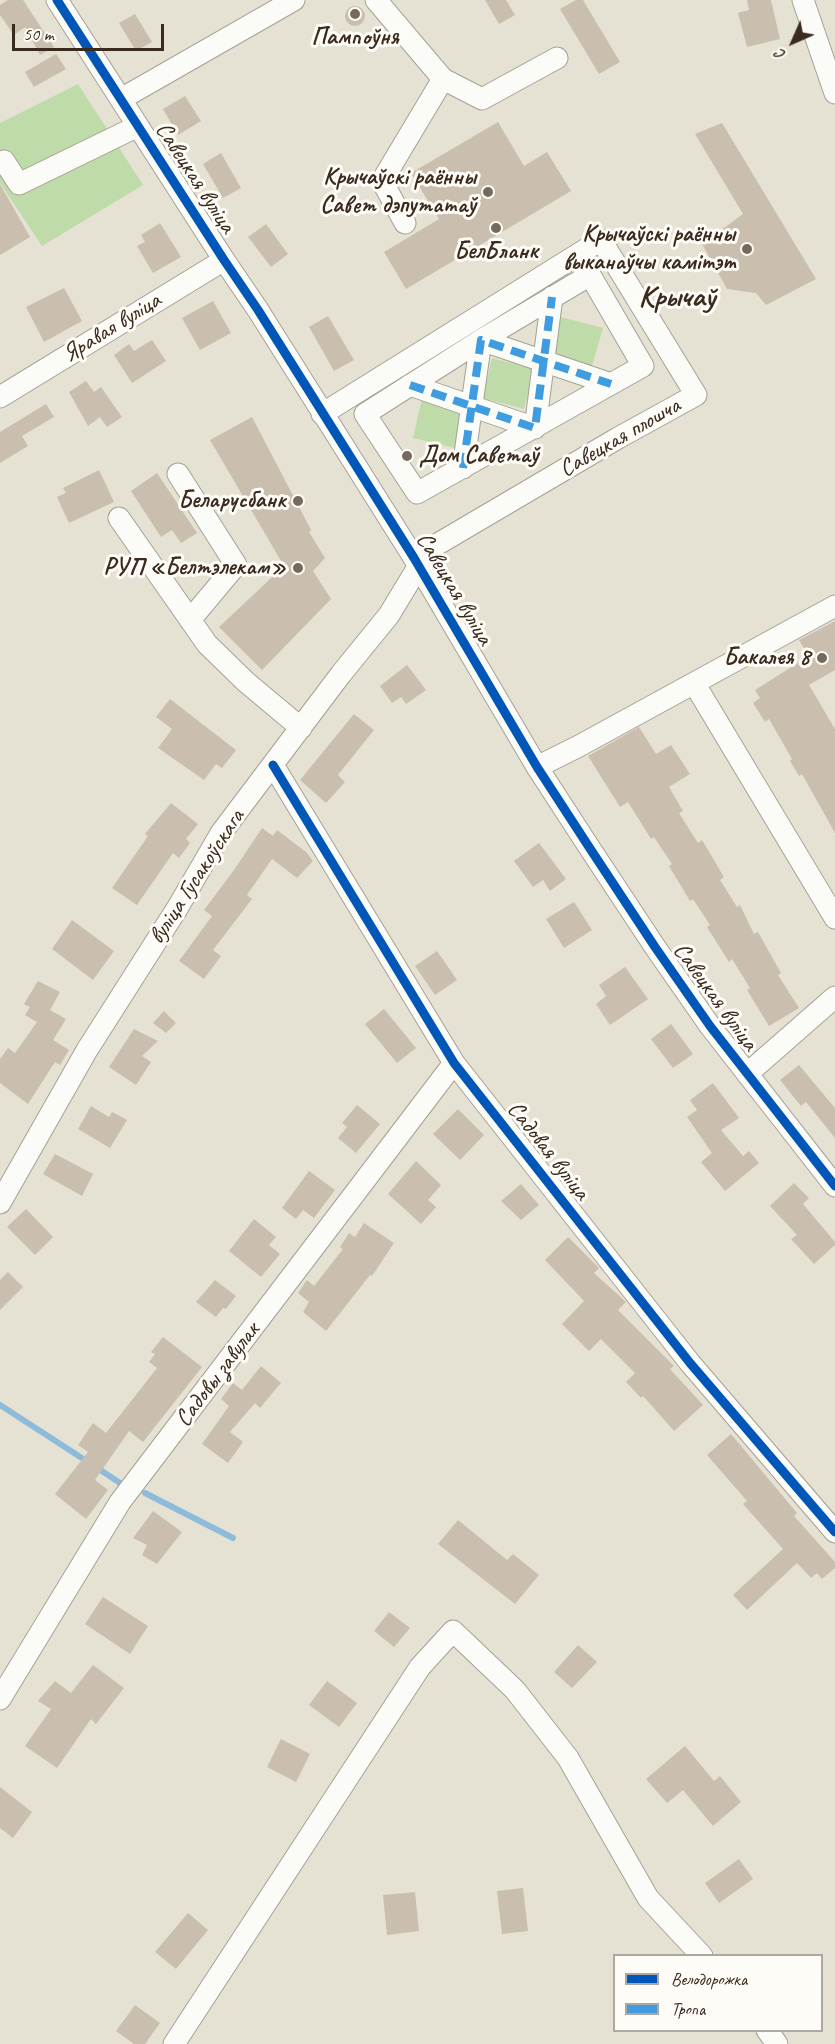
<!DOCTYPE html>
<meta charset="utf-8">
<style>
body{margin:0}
#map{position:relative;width:835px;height:2044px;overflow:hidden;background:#e5e2d3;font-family:Caveat,sans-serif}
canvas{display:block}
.legend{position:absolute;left:613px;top:1954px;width:210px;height:78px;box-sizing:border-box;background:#fdfcf7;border:2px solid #afa8a0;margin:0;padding:8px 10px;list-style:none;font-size:18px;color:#3b2a1e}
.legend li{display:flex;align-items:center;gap:12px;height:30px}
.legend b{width:30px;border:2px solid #afa8a0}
.north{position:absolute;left:763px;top:12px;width:60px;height:60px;-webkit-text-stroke:4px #fdfcf7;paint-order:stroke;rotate:225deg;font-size:16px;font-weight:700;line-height:24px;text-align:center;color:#3b2a1e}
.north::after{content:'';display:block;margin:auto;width:21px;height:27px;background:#3b2a1e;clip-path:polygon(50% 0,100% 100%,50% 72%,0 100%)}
.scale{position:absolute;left:12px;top:24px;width:152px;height:27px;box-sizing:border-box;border:3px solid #3b2a1e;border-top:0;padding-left:8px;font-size:18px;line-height:21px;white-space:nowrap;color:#3b2a1e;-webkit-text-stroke:4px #fdfcf7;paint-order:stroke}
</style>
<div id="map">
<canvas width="835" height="2044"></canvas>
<ul class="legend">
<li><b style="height:8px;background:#0057b8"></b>Велодорожка</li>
<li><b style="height:8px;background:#3f9ce0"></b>Тропа</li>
</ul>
<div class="north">С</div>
<div class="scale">50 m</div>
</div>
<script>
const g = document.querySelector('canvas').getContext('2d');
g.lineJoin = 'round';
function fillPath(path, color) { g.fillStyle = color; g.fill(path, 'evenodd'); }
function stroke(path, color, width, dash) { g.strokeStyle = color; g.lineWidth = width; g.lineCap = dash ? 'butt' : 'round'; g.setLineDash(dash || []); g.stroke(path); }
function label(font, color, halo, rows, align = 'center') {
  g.font = font + ' Caveat,sans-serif'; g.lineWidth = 6; g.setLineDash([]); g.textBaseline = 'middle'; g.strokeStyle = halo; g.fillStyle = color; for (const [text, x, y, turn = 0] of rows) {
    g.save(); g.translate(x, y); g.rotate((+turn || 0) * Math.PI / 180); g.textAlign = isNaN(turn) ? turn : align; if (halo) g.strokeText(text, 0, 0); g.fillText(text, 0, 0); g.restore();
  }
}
const green = new Path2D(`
 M78,84L143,185L42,246L0,183V123Z
 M561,317L603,328L591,369L550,358Z
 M492,358L534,369L524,409L482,398Z
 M422,398L464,407L455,448L413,438Z`);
const stream = new Path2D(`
 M0,1405L88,1462
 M96,1467L123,1485
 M145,1493L233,1538`);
const building = new Path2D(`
 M8,0H23L54,47L40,55L25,27L14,35L0,15V5Z
 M485,0H506L515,15L499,24Z
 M576,0H583L620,62L599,74L560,9Z
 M747,0H771L780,39L747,47L738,13L749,10Z
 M345 16a10 10 0 1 1 20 0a10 10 0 1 1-20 0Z
 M135,14L152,42L136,51L119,23Z
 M56,54L66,69L34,87L25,72Z
 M185,96L201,121L178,135L163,109Z
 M498,122L524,166L547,152L571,191L406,289L384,252L439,219L411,173Z
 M722,123L816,279L766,305L756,293L727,289L702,244L743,214L695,134Z
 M221,153L241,188L223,198L203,164Z
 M0,184L30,237L0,255Z
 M160,223L181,257L153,273L137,246L145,242L141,235Z
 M266,224L288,254L271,267L248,237Z
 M64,288L82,321L44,342L26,307Z
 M213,301L231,333L200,350L182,318Z
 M328,316L354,360L334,371L309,327Z
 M152,340L166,361L132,383L114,355L129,344L134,351Z
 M86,381L94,392L101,387L122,417L107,427L100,417L88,426L69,392Z
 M46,404L54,417L22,436L28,446L0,463V432Z
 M252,417L311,530L309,532L325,558L313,571L331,599L262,670L219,627L284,566L210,440Z
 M99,470L114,502L69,523L57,497L66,493L63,488Z
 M157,473L197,533L181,543L172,530L161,537L131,491Z
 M835,621V670L809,685L835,729V833L802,774L799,776L790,761L792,759L769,719L765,722L753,703L760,698L755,690L809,656L799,640Z
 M407,665L426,690L406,704L401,697L392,703L380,686Z
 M170,699L236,750L222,768L216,764L204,780L158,748L172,729L156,717Z
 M354,714L374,730L338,775L345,782L326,803L300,780Z
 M639,727L656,754L671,745L690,774L669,787L683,811L679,813L698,843L702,840L724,877L720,880L737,907L740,905L754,934L758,932L781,973L778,975L799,1008L769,1026L747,990L750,988L732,959L729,962L707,927L710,925L693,899L690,901L669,866L672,864L654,837L651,839L628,802L620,807L588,756Z
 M171,803L198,824L186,839L190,843L179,858L173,853L137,905L112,888L148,836L145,834Z
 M262,828L273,836L277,830L306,852L313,861L297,878L272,859L247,895L252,899L213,950L221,956L204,979L179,961L212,916L204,910L234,870Z
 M539,843L566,879L550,891L543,880L533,887L514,861Z
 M574,902L592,930L564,948L546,919Z
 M72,920L114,951L93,980L52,949Z
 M437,951L457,980L435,995L415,966Z
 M625,967L648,999L610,1025L596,1004L606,996L599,985Z
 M38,981L60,992L50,1010L66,1019L53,1040L69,1050L60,1065L55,1062L28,1104L0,1083V1059L8,1048L15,1053L37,1022L25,1015L30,1007L24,1004Z
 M384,1009L416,1048L397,1063L365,1024Z
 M164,1011L176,1023L166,1033L153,1023Z
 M671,1024L693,1054L673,1068L651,1039Z
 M134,1029L158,1041L142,1056L151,1062L136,1085L109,1067Z
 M799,1065L835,1108V1138L806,1102L801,1106L780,1080Z
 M713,1083L739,1118L721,1130L743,1156L749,1151L759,1163L725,1191L701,1162L712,1153L687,1117L697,1110L690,1100Z
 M357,1105L380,1124L356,1153L338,1138L347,1127L342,1123Z
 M91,1106L109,1117L112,1112L127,1120L110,1148L78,1129Z
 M458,1109L484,1135L460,1160L433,1134Z
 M55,1154L93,1174L82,1196L43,1174Z
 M416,1161L441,1185L428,1200L436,1207L421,1224L388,1194Z
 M309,1171L335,1190L314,1218L303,1210L296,1219L282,1208Z
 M794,1183L809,1198L803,1204L835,1242V1245L814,1264L791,1239L797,1235L770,1206Z
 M521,1184L539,1205L521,1220L501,1201Z
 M26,1209L53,1237L35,1255L7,1227Z
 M254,1219L276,1237L269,1245L280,1254L261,1277L229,1251Z
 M364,1223L394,1243L372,1276L370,1275L326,1331L303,1312L309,1302L298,1293L307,1280L314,1286L343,1249L340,1247L349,1233L355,1237Z
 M568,1237L599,1268L594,1273L626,1302L618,1310L674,1366L670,1369L703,1405L674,1431L643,1396L641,1398L626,1382L635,1373L601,1339L589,1351L562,1324L584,1301L545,1260Z
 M8,1272L23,1287L0,1310V1280Z
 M215,1280L236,1296L226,1309L223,1308L216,1317L196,1302Z
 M163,1337L202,1367L143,1442L129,1431L95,1480L108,1490L86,1519L55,1494L88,1452L78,1445L93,1423L106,1433L157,1368L149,1362L155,1354L151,1352Z
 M261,1366L281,1383L260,1408L255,1403L230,1432L243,1442L228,1463L202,1444L229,1406L221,1399L233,1383L242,1390Z
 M731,1434L797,1513L794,1516L835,1562V1568L822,1579L817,1573L811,1578L797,1563L747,1610L733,1595L783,1549L743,1504L747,1501L707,1455Z
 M153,1511L182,1532L157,1564L142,1555L147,1545L133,1538Z
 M458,1520L507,1560L513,1554L539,1575L515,1604L438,1544Z
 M103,1597L148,1626L130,1654L85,1624Z
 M389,1612L410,1628L394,1647L374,1631Z
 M578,1645L597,1662L572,1688L554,1672Z
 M93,1665L124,1688L96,1724L91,1719L57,1768L25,1746L51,1709L38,1701L55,1681L71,1693Z
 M327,1681L357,1703L339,1727L309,1705Z
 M281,1739L310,1754L296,1782L267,1767Z
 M685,1746L714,1781L720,1776L741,1802L713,1826L683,1790L667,1803L646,1779Z
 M0,1787L32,1812L13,1838L0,1828Z
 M739,1859L753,1879L719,1903L705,1883Z
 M523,1888L528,1931L502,1934L497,1891Z
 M415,1892L419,1931L387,1935L383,1895Z
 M188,1913L208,1930L176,1969L155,1952Z
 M135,2005L160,2023L145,2044H134L116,2031Z`);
const minor = new Path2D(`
 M57,0L224,260L258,310L414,558L537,767L589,847L655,947L710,1026L835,1186
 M376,0L443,79L482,99L557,58
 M803,0L835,93
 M121,99L294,0
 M0,163L4,161L19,184L138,126
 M405,223L382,181L443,79
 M590,275L643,366L417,493L365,414L481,340Z
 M410,385L535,428L552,297
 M0,397L224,260
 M322,414L601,240L696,395L618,438L414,558
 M463,468L481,340L611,384
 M178,474L236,565L190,620
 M119,518L207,644L246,682L301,728
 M694,683L835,918
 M273,765L454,1063L690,1363L835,1532
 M537,767L579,746L835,606
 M747,1074L835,997
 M0,1203L87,1050L178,907L221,833L341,674L389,615L418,567
 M0,1699L120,1502L454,1063
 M767,2030L777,2044
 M174,2044L420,1667L453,1631L515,1690L568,1758L648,1898L702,1956`);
const quiet = new Path2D(`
 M410,385L535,428L552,297
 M463,468L481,340L611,384`);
const cycleway = new Path2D(`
 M57,0L224,260L258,310L414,558L537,767L589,847L655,947L710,1026L835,1186
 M273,765L454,1063L690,1363L835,1532`);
const markers = [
 [355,14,6,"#766a5d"],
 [488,192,6,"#766a5d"],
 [496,228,6,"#766a5d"],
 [747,249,6,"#766a5d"],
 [407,456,6,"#766a5d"],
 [298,501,6,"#766a5d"],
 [298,568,6,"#766a5d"],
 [822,658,6,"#766a5d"]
];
const poiNames = [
 ["Пампоўня",355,38,"center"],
 ["Крычаўскі раённы",476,178],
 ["Савет дэпутатаў",476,206],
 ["Крычаўскі раённы",735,235],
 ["выканаўчы камітэт",735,263],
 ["БелБланк",496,252,"center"],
 ["Дом Саветаў",419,456,"left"],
 ["Беларусбанк",286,501],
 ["РУП «Белтэлекам»",286,568],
 ["Бакалея 8",810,658]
];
const streetNames = [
 ["Савецкая вуліца",195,178,57],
 ["Яравая вуліца",112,328,-32],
 ["Савецкая плошча",620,438,-30],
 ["Савецкая вуліца",454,589,59],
 ["вуліца Гусакоўскага",197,877,-57],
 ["Савецкая вуліца",715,997,54],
 ["Садовая вуліца",548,1151,52],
 ["Садовы завулак",218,1375,-53]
];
const districtNames = [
 ["Крычаў",677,298]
];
fillPath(green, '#bedba9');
stroke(stream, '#8fbbda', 6);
fillPath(building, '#cabeaf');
stroke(minor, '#a4a196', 23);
stroke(minor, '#fbfbf8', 21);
stroke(quiet, '#3f9ce0', 8, [15, 8]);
stroke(cycleway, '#0057b8', 9);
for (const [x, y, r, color] of markers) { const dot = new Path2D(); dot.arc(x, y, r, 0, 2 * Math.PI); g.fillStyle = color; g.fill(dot); stroke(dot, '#fdfcf7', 2); }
label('bold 24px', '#3b2a1e', '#fdfcf7', poiNames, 'right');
label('24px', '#3b2a1e', '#fdfcf7', streetNames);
label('bold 30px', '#3b2a1e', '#fdfcf7', districtNames);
</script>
